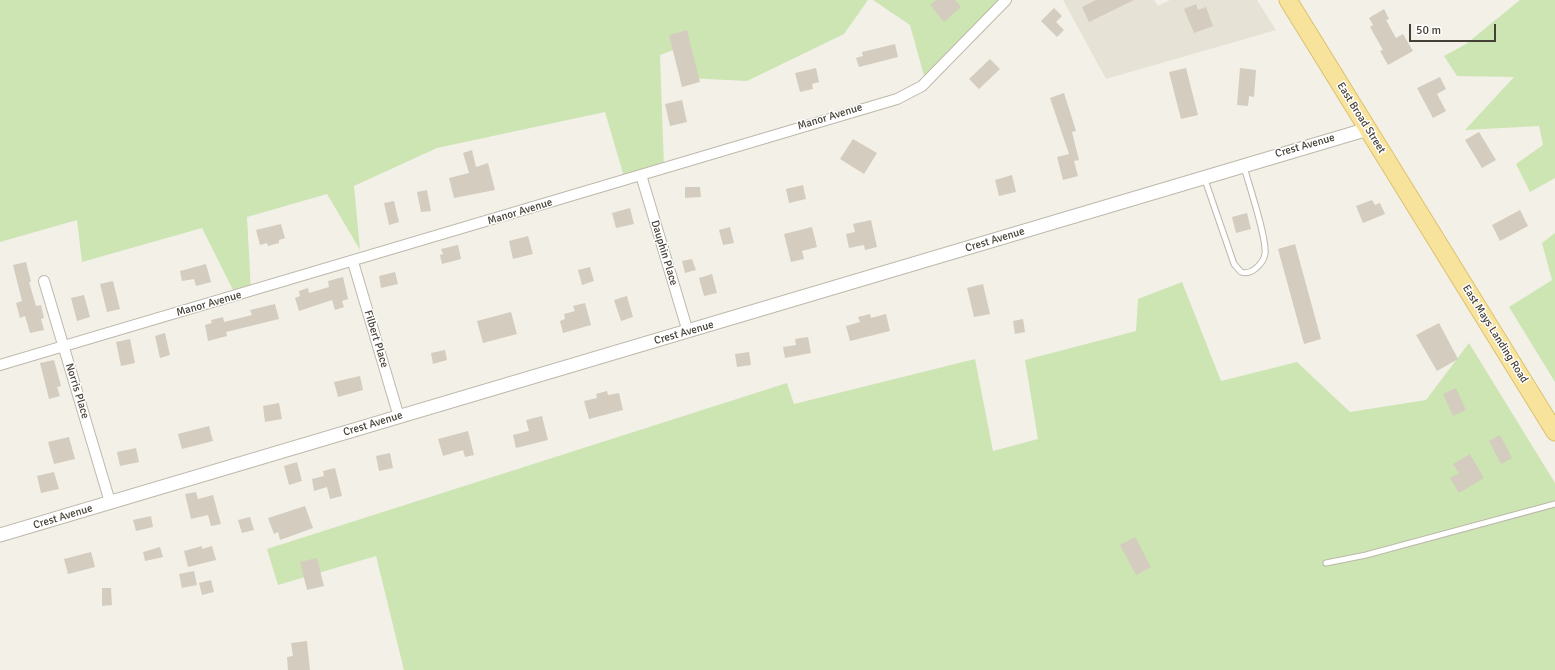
<!DOCTYPE html>
<style>
body{margin:0}
#map{position:relative;width:1555px;height:670px;overflow:hidden;background:#f3f0e8;font-family:Signika,sans-serif}
canvas{display:block}
.scale{position:absolute;left:1409px;top:24px;width:87px;height:18px;box-sizing:border-box;border:2px solid #464137;border-top:0;padding-left:5px;font-size:12px;line-height:14px;white-space:nowrap;color:#464137;-webkit-text-stroke:3px #fff;paint-order:stroke}
</style>
<div id="map">
<canvas width="1555" height="670"></canvas>
<div class="scale">50 m</div>
</div>
<script>
const g = document.querySelector('canvas').getContext('2d');
g.lineJoin = 'round';
function fillPath(path, color) { g.fillStyle = color; g.fill(path, 'evenodd'); }
function stroke(path, color, width, dash) { g.strokeStyle = color; g.lineWidth = width; g.lineCap = dash ? 'butt' : 'round'; g.setLineDash(dash || []); g.stroke(path); }
function label(font, color, halo, rows, align = 'center') {
  g.font = font + ' Signika,sans-serif'; g.lineWidth = 3; g.setLineDash([]); g.textBaseline = 'middle'; g.strokeStyle = halo; g.fillStyle = color; for (const [text, x, y, turn = 0] of rows) {
    g.save(); g.translate(x, y); g.rotate((+turn || 0) * Math.PI / 180); g.textAlign = isNaN(turn) ? turn : align; if (halo) g.strokeText(text, 0, 0); g.fillText(text, 0, 0); g.restore();
  }
}
const residential = new Path2D(`
 M1063,0H1154L1158,6L1170,0H1257L1276,30L1106,79Z`);
const green = new Path2D(`
 M0,0H868L844,34L747,81L687,78L676,49L660,55L664,168L625,180L605,112L437,148L354,186L360,250L327,194L247,217L251,291L236,296L202,228L82,262L77,220L0,242Z
 M873,0H1012L926,83L910,25Z
 M1520,0H1555V178L1530,192L1516,164L1543,145L1539,126L1465,130L1514,77L1457,76L1444,56L1466,44Z
 M1555,233V382L1509,307L1552,280L1542,243Z
 M1182,282L1221,381L1297,362L1350,412L1426,400L1469,343L1555,483V670H404L376,556L278,585L267,549L787,383L794,404L975,359L993,451L1038,439L1025,360L1136,331L1138,299Z`);
const building = new Path2D(`
 M936,0H955L961,7L944,22L930,5Z
 M1096,0H1134L1089,22L1082,7Z
 M1196,4L1198,10L1206,7L1213,26L1194,33L1184,9Z
 M1054,8L1062,16L1056,22L1064,30L1057,37L1041,21Z
 M1384,9L1389,19L1386,20L1396,38L1403,34L1413,51L1388,65L1380,51L1383,50L1370,27L1373,25L1369,18Z
 M687,30L700,82L682,87L669,35Z
 M895,44L898,57L859,67L856,58L863,56L862,52Z
 M990,59L1000,69L979,89L969,79Z
 M816,68L819,82L812,84L813,89L800,92L795,73Z
 M1186,68L1198,115L1181,119L1169,72Z
 M1240,68L1256,70L1254,97L1249,96L1248,106L1237,105Z
 M1440,77L1446,89L1437,94L1446,111L1433,118L1417,88Z
 M1064,93L1076,131L1072,132L1079,160L1074,161L1078,176L1063,180L1057,157L1069,154L1050,98Z
 M682,100L687,122L670,126L665,104Z
 M1479,132L1496,160L1482,168L1465,140Z
 M853,139L877,153L864,174L840,159Z
 M472,150L476,167L488,163L495,190L454,198L449,178L469,173L463,153Z
 M1012,175L1016,192L999,196L995,180Z
 M803,185L806,199L789,203L786,189Z
 M685,187H700L701,197L685,198Z
 M427,190L431,211L421,212L417,192Z
 M1372,200L1375,205L1380,203L1385,214L1363,223L1356,206Z
 M394,201L399,222L389,225L384,203Z
 M630,208L634,224L616,228L612,213Z
 M1520,210L1528,226L1500,241L1492,225Z
 M1247,213L1251,229L1236,233L1232,217Z
 M871,220L877,247L865,250L864,245L849,248L846,234L855,232L853,224Z
 M281,224L285,238L279,240V243L268,246L267,243L260,245L256,230Z
 M730,227L734,243L723,245L719,230Z
 M812,227L817,247L802,251L804,259L791,262L784,234Z
 M528,236L533,254L513,259L509,241Z
 M1295,244L1321,339L1304,344L1278,249Z
 M458,245L461,259L442,264L440,255L443,254L441,249Z
 M692,259L696,270L685,273L682,261Z
 M26,262L31,282H29L36,306L41,305L44,318L41,319L44,330L30,333L25,316L20,318L16,303L22,301L13,265Z
 M206,264L211,282L196,286L194,279L182,281L180,271Z
 M590,267L594,281L582,285L578,270Z
 M395,272L398,284L381,288L379,276Z
 M712,274L717,293L704,296L699,278Z
 M343,277L348,299L342,301L344,307L335,310L332,300L299,311L295,298L300,296L299,291L308,288L309,293L329,287L328,281Z
 M113,281L120,309L107,312L100,284Z
 M983,284L990,314L974,317L967,288Z
 M84,295L90,317L77,321L71,298Z
 M627,296L633,317L621,321L614,300Z
 M585,303L591,325L563,333L560,321L565,319L564,314L575,311L573,306Z
 M275,304L279,319L226,332L227,336L208,341L205,325L212,323L211,320L223,317L224,322L252,315L250,310Z
 M511,312L517,334L483,343L477,321Z
 M870,314L871,318L886,314L890,331L850,341L846,326L860,322L858,317Z
 M1023,319L1025,332L1015,334L1013,321Z
 M1439,323L1458,359L1437,371L1416,335Z
 M165,333L170,355L160,358L155,336Z
 M808,337L811,353L785,358L783,347L796,345L795,339Z
 M130,339L135,363L121,366L116,342Z
 M445,350L447,360L433,364L431,353Z
 M749,352L751,365L737,367L735,354Z
 M54,360L61,386L57,387L60,396L49,399L40,363Z
 M360,376L363,390L338,397L334,382Z
 M1456,388L1466,410L1453,416L1443,394Z
 M607,391L608,395L619,393L623,410L589,419L584,401L597,398L596,394Z
 M279,403L282,419L265,422L263,406Z
 M542,416L548,440L516,448L513,435L529,431L526,420Z
 M209,426L213,441L182,449L178,434Z
 M468,431L474,455L465,457L463,450L443,456L438,439Z
 M1500,435L1512,458L1501,464L1489,441Z
 M69,437L75,459L54,464L48,442Z
 M136,448L139,462L120,466L117,452Z
 M390,453L393,468L379,471L376,456Z
 M1470,454L1484,478L1459,493L1450,478L1459,473L1453,464Z
 M297,462L302,481L289,485L284,466Z
 M335,468L342,496L330,499L327,487L314,491L312,479L324,476L323,471Z
 M54,472L59,489L41,493L37,476Z
 M196,492L198,499L213,495L221,524L211,526L208,515L191,519L185,494Z
 M305,506L313,528L280,540L278,532L274,534L268,518Z
 M151,516L153,527L136,531L133,520Z
 M250,517L254,530L242,533L238,520Z
 M1135,537L1151,567L1136,575L1120,545Z
 M202,546V549L212,546L216,560L188,567L184,551Z
 M160,547L163,557L145,561L143,552Z
 M91,552L95,567L68,574L64,559Z
 M317,558L324,586L307,590L300,562Z
 M194,571L197,585L182,588L179,574Z
 M211,580L214,592L202,595L199,583Z
 M102,588H111L112,605L102,606Z
 M307,641L310,670H288L287,657L293,656L291,643Z`);
const service = new Path2D(`
 M1204,177L1234,264L1241,272C1246,274 1251,272 1255,269C1260,265 1264,260 1265,254C1267,238 1249,185 1244,167
 M1326,563L1366,555L1555,504`);
const minor = new Path2D(`
 M641,175L688,332
 M353,262L399,417
 M44,281L110,502
 M0,365L897,99L922,86L1006,0`);
const tertiary = new Path2D(`
 M0,535L1368,129`);
const primary = new Path2D(`
 M1288,0L1555,432`);
const streetNames = [
 ["Manor Avenue",830,117,-17],
 ["East Broad Street",1361,118,58],
 ["Crest Avenue",1305,146,-16],
 ["Manor Avenue",520,212,-17],
 ["Crest Avenue",995,240,-17],
 ["Dauphin Place",664,253,73],
 ["Manor Avenue",209,304,-16],
 ["Crest Avenue",684,333,-16],
 ["East Mays Landing Road",1495,334,58],
 ["Filbert Place",376,339,73],
 ["Norris Place",77,391,73],
 ["Crest Avenue",373,424,-17],
 ["Crest Avenue",63,517,-17]
];
fillPath(residential, '#e6e2d6');
fillPath(green, '#cce5b3');
fillPath(building, '#d4ccbe');
stroke(service, '#beb8ab', 7);
stroke(minor, '#beb8ab', 12);
stroke(tertiary, '#beb8ab', 15);
stroke(primary, '#dcc16c', 19);
stroke(service, '#fff', 5);
stroke(minor, '#fff', 10);
stroke(tertiary, '#fff', 13);
stroke(primary, '#f8e39c', 17);
label('11px', '#464137', '#fff', streetNames);
</script>
